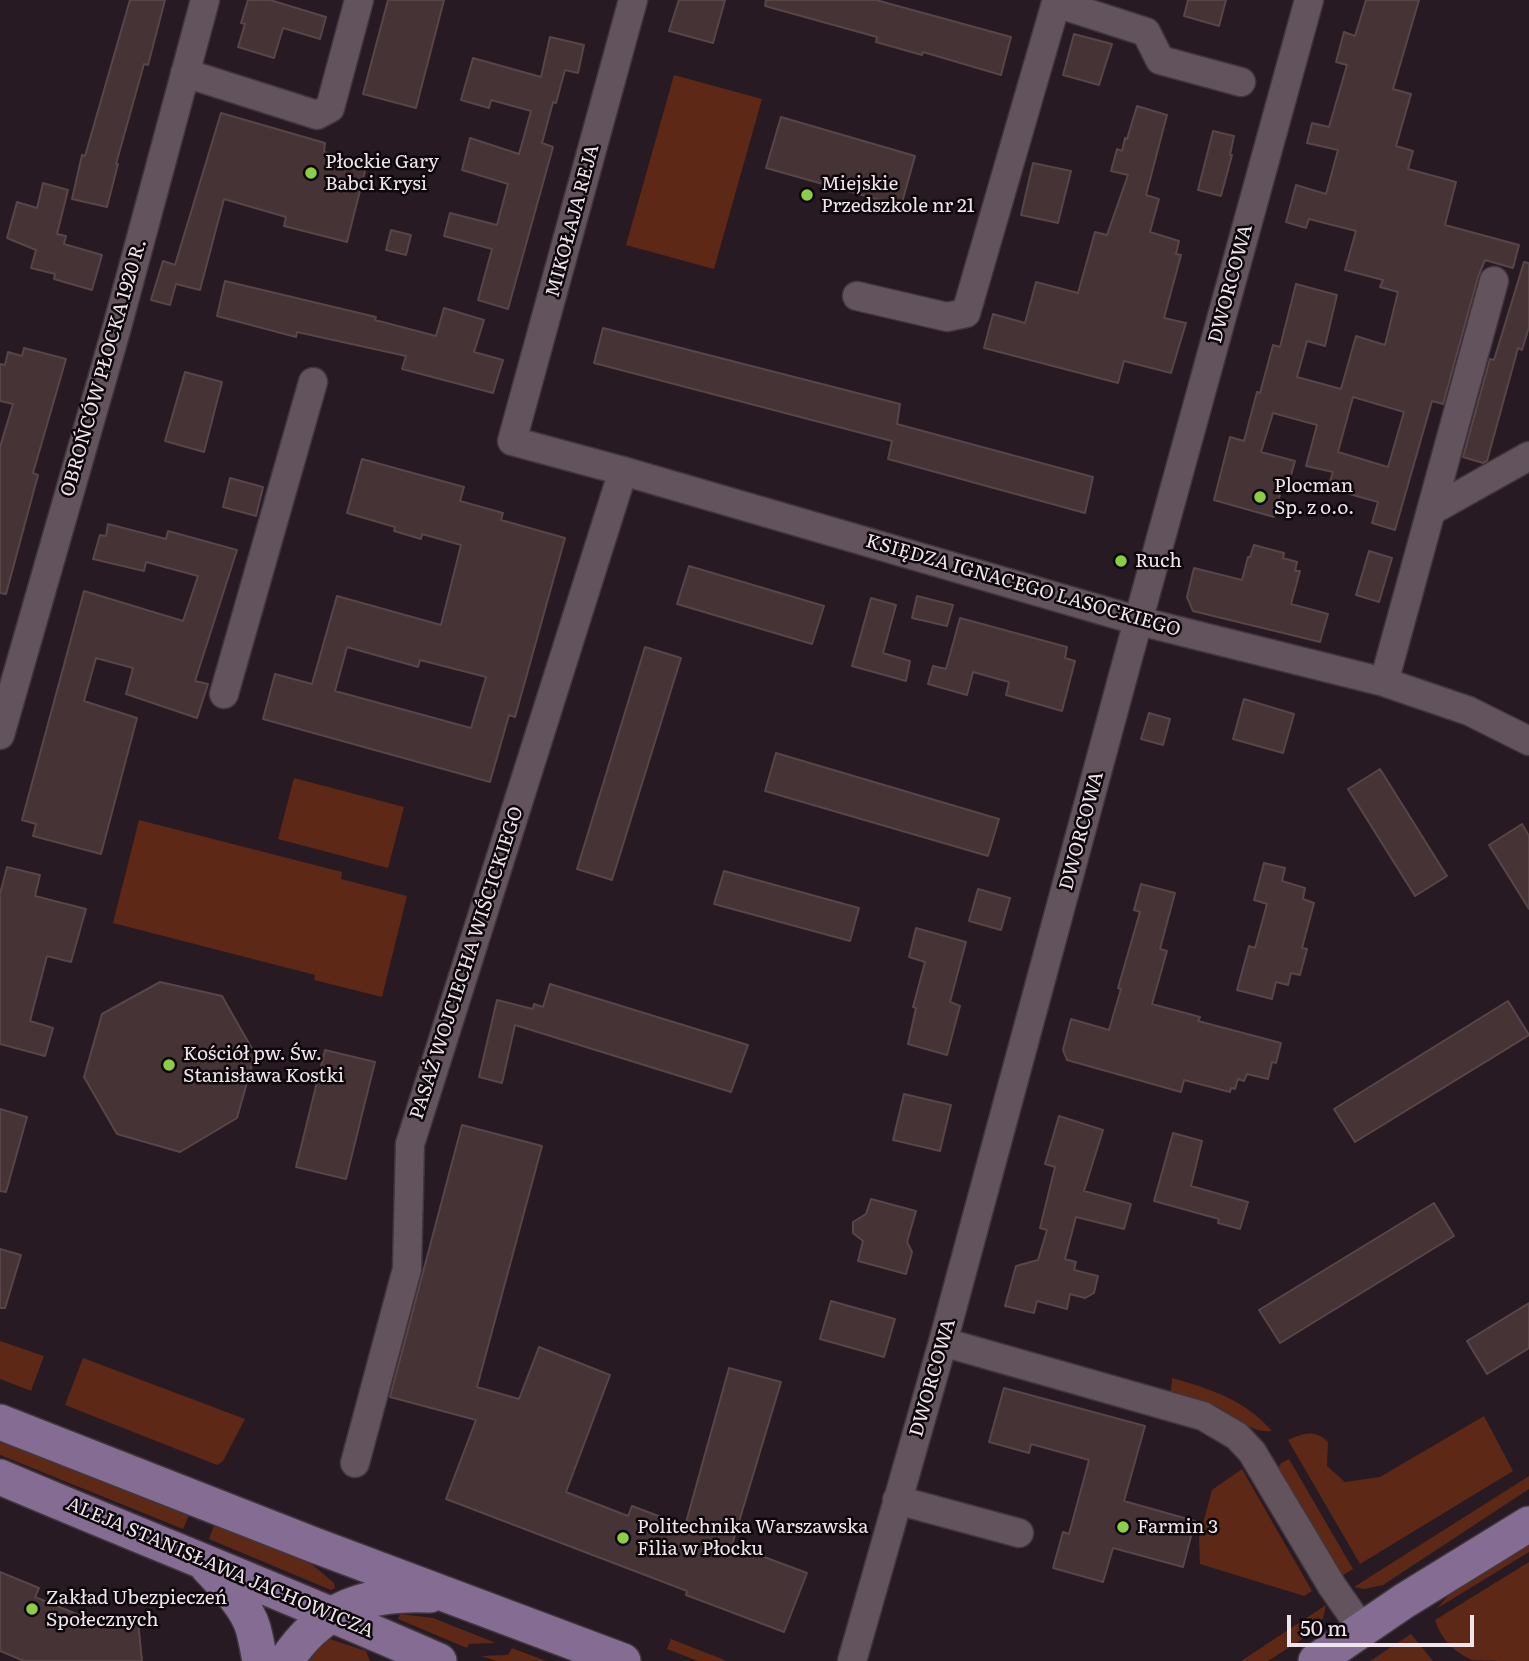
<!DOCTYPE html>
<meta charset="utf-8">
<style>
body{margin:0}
#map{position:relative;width:1529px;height:1661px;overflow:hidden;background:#271a23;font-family:Literata,serif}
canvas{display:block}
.scale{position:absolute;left:1287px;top:1615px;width:187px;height:32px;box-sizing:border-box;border:4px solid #eee5eb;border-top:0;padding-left:9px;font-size:21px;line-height:24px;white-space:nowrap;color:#eee5eb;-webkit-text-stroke:5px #0d070b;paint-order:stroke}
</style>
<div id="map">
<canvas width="1529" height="1661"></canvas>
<div class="scale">50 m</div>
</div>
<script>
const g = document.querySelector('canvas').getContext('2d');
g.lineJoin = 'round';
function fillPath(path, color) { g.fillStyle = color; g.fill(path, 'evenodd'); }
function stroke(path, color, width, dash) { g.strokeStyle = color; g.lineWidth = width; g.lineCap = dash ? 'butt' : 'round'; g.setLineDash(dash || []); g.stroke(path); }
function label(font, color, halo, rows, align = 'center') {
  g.font = font + ' Literata,serif'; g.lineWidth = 5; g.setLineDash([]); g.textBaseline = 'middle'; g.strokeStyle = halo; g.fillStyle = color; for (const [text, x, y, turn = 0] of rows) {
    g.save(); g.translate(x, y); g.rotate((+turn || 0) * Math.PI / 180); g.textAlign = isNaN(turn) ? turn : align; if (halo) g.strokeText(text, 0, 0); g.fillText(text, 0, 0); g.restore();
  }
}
const green = new Path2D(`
 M674,75L762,99L714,269L626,245Z
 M294,778L404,807L388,868L278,839Z
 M139,820L342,872L341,879L407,896L382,997L314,980L315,975L113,923Z
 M0,1341L44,1356L31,1391L0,1379Z
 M83,1358L245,1419L223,1461L217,1465L65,1405Z
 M1172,1378C1211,1389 1245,1400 1272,1431C1249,1434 1234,1413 1213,1405C1201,1400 1188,1398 1176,1395L1171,1391Z
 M1484,1416L1513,1471L1360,1564L1288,1440C1303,1433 1315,1429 1328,1442L1327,1466L1345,1482L1380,1477Z
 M0,1440L189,1515L183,1529L0,1455Z
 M1289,1459L1353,1569L1340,1577L1277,1470L1281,1463Z
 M1242,1469L1312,1591L1304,1596L1200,1564L1199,1538L1212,1490Z
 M1529,1476V1489L1383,1585L1364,1589L1354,1587Z
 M215,1523L308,1561L334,1583L335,1588L331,1590L209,1539Z
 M1529,1543V1552L1436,1609L1451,1593Z
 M1529,1562V1661C1515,1661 1484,1661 1472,1660C1455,1653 1440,1638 1435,1620Z
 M1326,1605L1323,1618L1318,1627L1304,1638L1268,1661H1241Z
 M400,1614L433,1618L496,1643L469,1644L467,1648L398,1619Z
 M1411,1634L1433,1661H1370Z
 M330,1639L366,1651L370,1661H307L315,1649Z
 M671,1639L727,1661H698L667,1649Z
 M512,1648L546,1661H497L481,1656L508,1655Z`);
const building = new Path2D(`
 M130,0H165L148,65L144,64L116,164H118L107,207L72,199L82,155L85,156Z
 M248,0H270L326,17L320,39L283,28L274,58L238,47L245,24L241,23Z
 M388,0H444L416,108L363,94Z
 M679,0H725L713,43L669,31Z
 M766,0H876L1011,37L1001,75L923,52L922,55L876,42L877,37L765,6Z
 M1188,0H1226L1219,26L1184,16Z
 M1366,0H1419L1393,89L1411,94L1396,146L1413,151L1408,169L1456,182L1445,225L1519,245L1513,268L1485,260L1478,277L1443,404L1432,401L1395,530L1372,523L1378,502L1328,488L1333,472L1306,466L1317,425L1273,413L1261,452L1295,461L1287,489L1282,487L1274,517L1214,500L1230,437L1244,441L1257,392L1260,393L1273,345L1280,347L1296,284L1337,295L1325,346L1307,341L1297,377L1341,389L1356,336L1385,345L1398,292L1380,287L1383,280L1345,270L1356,231L1309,219L1306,228L1286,222L1296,185L1326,194L1338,150L1307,143L1312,123L1329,127L1347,65L1336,62L1344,32L1355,36ZM1353,397L1404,412L1388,467L1338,452Z
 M1074,34L1112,44L1099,85L1063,75Z
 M550,37L584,45L578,73L565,70L556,103L553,102L542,143L553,147L508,309L478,300L492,249L444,236L450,213L497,225L508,184L462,170L470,138L519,154L531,111L491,100L489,108L461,100L473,58L541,77Z
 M1137,106L1167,115L1146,195L1159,199L1150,232L1179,241L1176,254L1181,255L1164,318L1186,323L1171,373L1124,361L1118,383L984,348L993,314L1025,323L1036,282L1078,293L1095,232L1107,235L1128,175L1111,171L1117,149L1122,151L1125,138L1127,139Z
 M221,113L325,143L324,152L367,163L347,242L284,226L286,217L224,199L200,290L176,284L170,305L151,300L163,261L175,265Z
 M781,117L915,156L901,206L766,168Z
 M1213,131L1234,136L1230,155H1232L1221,196L1198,190Z
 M1033,163L1071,171L1058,223L1021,215Z
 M43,183L68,190L57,234L66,236L64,244L102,255L92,290L54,279L55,274L31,268L36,250L7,238L17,202L37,208Z
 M391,230L411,235L406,255L386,250Z
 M1524,262L1529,263V327L1522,350L1518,348L1487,461L1483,463L1463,457L1490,359L1494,360Z
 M225,281L376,317L375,320L436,336L444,308L484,320L474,352L503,360L493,393L402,369L406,356L297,332L296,337L217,316Z
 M603,328L900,404L897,424L1093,477L1085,513L888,459L892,441L594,363Z
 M24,348L66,359L33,473L38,475L6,594L0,593V447L13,404L0,401V364L5,365L8,352L22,356Z
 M185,372L222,382L204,452L165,441Z
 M362,459L464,487L460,501L503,513L501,520L565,538L515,717L509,715L490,782L263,719L275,674L312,684L337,596L441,625L461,545L422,534L421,539L394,531L395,527L347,513ZM347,647L418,667L420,660L486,677L471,728L335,691Z
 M230,478L263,487L256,516L223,507Z
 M108,524L166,539L168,531L237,550L195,681L208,684L197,718L126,694L133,668L96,658L84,701L137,718L101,854L33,836L36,824L22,820L84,591L183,621L198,576L146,562L144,571L93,559L100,535L106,536Z
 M1254,545L1284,553L1283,558L1297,562L1295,571H1300L1291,604L1328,614L1320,642L1193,611L1187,597L1194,568L1242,580L1248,557H1250Z
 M1369,551L1392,558L1379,602L1356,595Z
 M689,566L824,606L812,644L677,604Z
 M917,596L953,605L947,626L912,618Z
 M871,598L896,605L883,653L910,661L906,681L852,666Z
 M960,618L1067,647L1065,658L1075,661L1062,711L1006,695L1009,682L973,672L967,695L928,684L933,666L946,669Z
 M645,647L681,658L612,880L577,869Z
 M1244,699L1294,714L1283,753L1233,739Z
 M1149,713L1170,719L1163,745L1141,739Z
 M776,753L999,819L988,856L765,791Z
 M1380,769L1447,876L1415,896L1348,789Z
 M1522,824L1529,836V909L1489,845Z
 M1264,863L1285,868L1282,881L1305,888L1303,899L1314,903L1302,948L1307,949L1300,975L1291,973L1288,985L1276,982L1272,999L1237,990L1249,946L1255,948L1267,904L1254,900Z
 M7,867L40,875L35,896L86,909L71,962L47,956L30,1021L53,1028L45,1056L0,1044V894Z
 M724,871L859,908L850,941L714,904Z
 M1141,884L1175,893L1160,949L1167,951L1152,1004L1200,1017L1198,1021L1281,1043L1276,1063L1272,1062L1268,1079L1247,1074L1244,1081L1238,1079L1235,1089L1231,1088L1230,1092L1184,1080L1181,1092L1067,1060L1063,1050L1071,1019L1109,1030L1121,989L1118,988L1140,912L1134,910Z
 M978,889L1010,898L1001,930L969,921Z
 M916,928L966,942L950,1002L960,1006L947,1055L908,1044L916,1008L913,1007L925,962L909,957Z
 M160,982L222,996L255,1054L237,1118L180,1152L117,1134L84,1077L102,1014Z
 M550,984L748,1045L731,1092L515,1025L502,1083L479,1077L497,1000L533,1009L534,1004L543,1007Z
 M1508,1001L1529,1035L1355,1142L1334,1109Z
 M325,1050L375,1062L346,1179L296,1167Z
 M904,1094L951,1105L940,1151L893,1140Z
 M0,1109L27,1117L6,1192L0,1191Z
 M1059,1116L1103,1130L1084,1191L1131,1204L1124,1229L1076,1217L1065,1259L1076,1262L1074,1270L1098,1276L1094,1293L1085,1298L1070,1294L1067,1309L1037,1301L1034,1313L1005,1306L1016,1266L1038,1260L1047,1230L1040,1228L1055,1167L1045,1164Z
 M462,1125L542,1146L477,1387L519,1399L539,1347L610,1375L566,1492L628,1516L632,1506L685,1526L729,1368L781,1382L732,1545L807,1573L784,1632L686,1595L687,1591L446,1499L476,1420L390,1397Z
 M1173,1133L1202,1141L1191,1186L1248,1202L1240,1229L1218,1223L1219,1219L1154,1201Z
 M871,1199L916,1211L907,1242L912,1252L906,1274L858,1261L863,1241L853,1233V1222L866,1214Z
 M1434,1203L1454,1236L1280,1343L1259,1310Z
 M0,1249L21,1255L5,1308H0Z
 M831,1301L895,1319L884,1357L820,1339Z
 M1529,1303V1348L1487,1374L1467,1341Z
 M1004,1388L1145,1426L1124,1501L1195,1521L1183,1567L1113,1548L1103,1582L1053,1568L1063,1532L1069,1534L1089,1460L1031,1444L1029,1453L989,1442Z
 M0,1572L39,1588L35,1597L101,1624L138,1621L142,1661H24L0,1651Z`);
const minor = new Path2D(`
 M633,0L512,441L623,471L1139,621L1384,682L1469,711L1529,741
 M185,73L317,115L330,108L359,0
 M857,296L947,317L966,313L1056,3L1146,32L1160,60L1241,82
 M1431,511L1529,456
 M1384,682L1494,281
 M224,694L313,382
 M0,735L117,327L205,0
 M943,1342L1203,1416L1237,1436L1252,1452L1332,1586L1362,1629
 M355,1463L407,1269L410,1144L623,471
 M897,1500L1019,1533
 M852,1661L943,1342L1126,665L1309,0`);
const major = new Path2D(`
 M0,1422L314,1545L623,1661
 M0,1477C146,1539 294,1597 439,1661
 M207,1566C224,1585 245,1603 253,1628C256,1639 258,1650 260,1661
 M286,1661C321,1607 368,1592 430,1595
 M1316,1661L1404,1601L1529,1524`);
const markers = [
 [311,173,7,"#8bce46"],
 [807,195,7,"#8bce46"],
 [1260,497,7,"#8bce46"],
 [1121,561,7,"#8bce46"],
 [169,1065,7,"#8bce46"],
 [1123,1527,7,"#8bce46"],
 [623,1538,7,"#8bce46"],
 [32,1609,7,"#8bce46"]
];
const poiNames = [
 ["Płockie Gary",325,162],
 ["Babci Krysi",325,184],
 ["Miejskie",821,184],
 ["Przedszkole nr 21",821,206],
 ["Plocman",1274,486],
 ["Sp. z o.o.",1274,508],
 ["Ruch",1135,561],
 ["Kościół pw. Św.",183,1054],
 ["Stanisława Kostki",183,1076],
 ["Politechnika Warszawska",637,1527],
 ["Filia w Płocku",637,1549],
 ["Farmin 3",1137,1527],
 ["Zakład Ubezpieczeń",46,1598],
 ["Społecznych",46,1620]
];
const streetNames = [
 ["MIKOŁAJA REJA",573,221,-75],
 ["DWORCOWA",1231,284,-75],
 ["OBROŃCÓW PŁOCKA 1920 R.",104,368,-74],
 ["KSIĘDZA IGNACEGO LASOCKIEGO",1023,586,16],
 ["DWORCOWA",1082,831,-75],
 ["PASAŻ WOJCIECHA WIŚCICKIEGO",467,963,-72],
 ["DWORCOWA",933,1378,-74],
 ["ALEJA STANISŁAWA JACHOWICZA",220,1568,23]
];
fillPath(green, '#5d2815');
fillPath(building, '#453335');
stroke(building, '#594548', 2);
stroke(minor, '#41363d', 31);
stroke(major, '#41363d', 38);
stroke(minor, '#63535d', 28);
stroke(major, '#856c93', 35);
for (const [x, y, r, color] of markers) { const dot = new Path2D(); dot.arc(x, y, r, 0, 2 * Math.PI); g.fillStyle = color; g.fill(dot); stroke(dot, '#0d070b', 2.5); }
label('19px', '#eee5eb', '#0d070b', poiNames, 'left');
label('19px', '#eee5eb', '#0d070b', streetNames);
</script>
